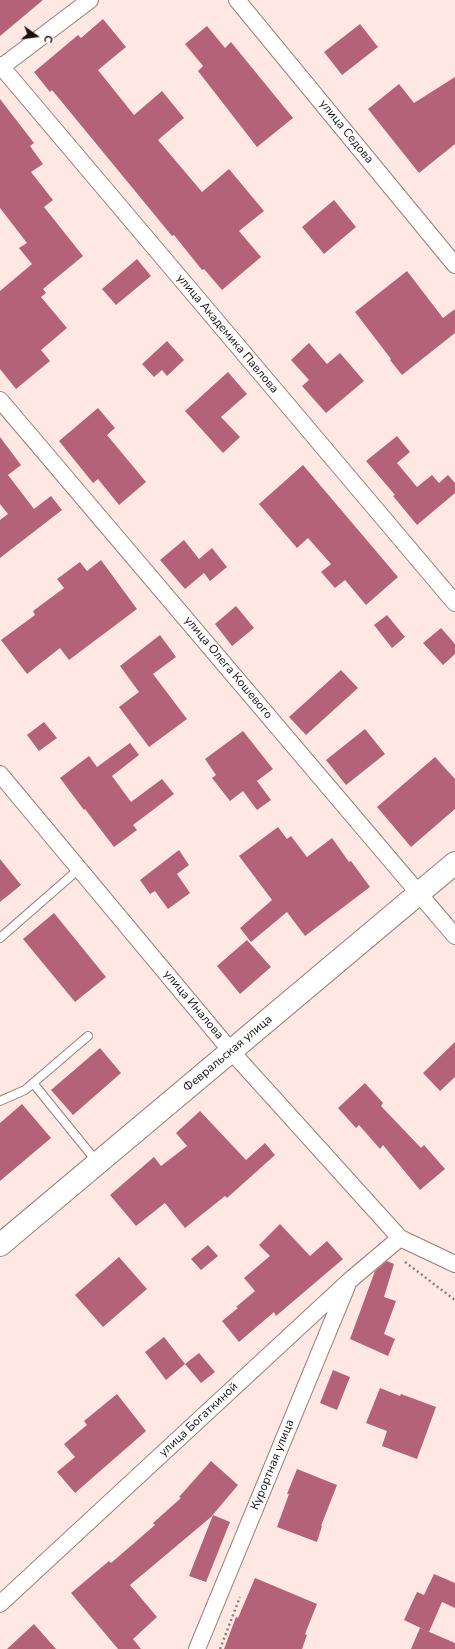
<!DOCTYPE html>
<meta charset="utf-8">
<style>
body{margin:0}
#map{position:relative;width:455px;height:1649px;overflow:hidden;background:#ffe8e3;font-family:"Nunito Sans",sans-serif}
canvas{display:block}
.north{position:absolute;left:16px;top:16px;width:40px;height:40px;-webkit-text-stroke:3px #fff;paint-order:stroke;rotate:104deg;font-size:11px;font-weight:700;line-height:16px;text-align:center;color:#170e0d}
.north::after{content:'';display:block;margin:auto;width:14px;height:18px;background:#170e0d;clip-path:polygon(50% 0,100% 100%,50% 72%,0 100%)}
</style>
<div id="map">
<canvas width="455" height="1649"></canvas>
<div class="north">С</div>
</div>
<script>
const g = document.querySelector('canvas').getContext('2d');
g.lineJoin = 'round';
function fillPath(path, color) { g.fillStyle = color; g.fill(path, 'evenodd'); }
function stroke(path, color, width, dash) { g.strokeStyle = color; g.lineWidth = width; g.lineCap = dash ? 'butt' : 'round'; g.setLineDash(dash || []); g.stroke(path); }
function label(font, color, halo, rows, align = 'center') {
  g.font = font + ' "Nunito Sans",sans-serif'; g.lineWidth = 4; g.setLineDash([]); g.textBaseline = 'middle'; g.strokeStyle = halo; g.fillStyle = color; for (const [text, x, y, turn = 0] of rows) {
    g.save(); g.translate(x, y); g.rotate((+turn || 0) * Math.PI / 180); g.textAlign = isNaN(turn) ? turn : align; if (halo) g.strokeText(text, 0, 0); g.fillText(text, 0, 0); g.restore();
  }
}
const building = new Path2D(`
 M0,0H43L0,36Z
 M103,19L126,47L98,70L134,115L162,91L184,118L158,140L202,192L229,169L264,211L239,231L261,257L222,290L204,269L202,270L174,235L172,236L52,90L50,92L34,72L78,35L81,38Z
 M360,24L378,47L342,75L324,52Z
 M207,26L225,48L231,42L293,118L257,147L198,71L203,66L185,44Z
 M455,77V144L419,173L368,109L399,84L414,103Z
 M0,99L34,143L30,146L43,164L31,172L53,200L44,207L83,256L43,289L46,293L41,297L67,328L41,350L50,361L16,389L0,369V291L32,264L19,248L27,243L0,208Z
 M334,200L356,227L324,254L302,227Z
 M137,259L151,276L116,305L102,289Z
 M407,271L443,318L455,309V333L402,375L390,360L391,359L355,312Z
 M167,341L184,360L167,376L162,370L154,377L142,364Z
 M309,343L327,364L340,353L364,381L326,413L302,386L309,380L291,360Z
 M228,372L247,394L221,417L240,437L223,453L185,411Z
 M98,408L115,428L107,435L146,482L119,505L98,479L93,483L59,441Z
 M397,436L410,452L397,463L417,487L432,475L439,483L448,475L455,483V493L417,525L393,496L395,495L366,461Z
 M0,437L21,465L8,475L34,509L51,496L62,510L0,558V520L8,514L0,504Z
 M303,465L398,577L366,605L345,580L335,588L321,572L331,564L308,538L297,548L259,504Z
 M184,540L199,559L212,548L227,567L210,581L204,573L185,589L160,560Z
 M101,560L137,609L69,660L60,648L27,674L1,640L35,615L33,611L64,588L57,579L80,562L87,571Z
 M236,606L254,628L232,646L215,624Z
 M387,615L405,637L392,648L374,625Z
 M441,628L455,644V654L443,665L423,643Z
 M160,635L176,657L153,674L187,719L149,747L119,707L139,692L120,666Z
 M341,670L358,688L306,735L289,717Z
 M44,722L57,738L39,751L27,735Z
 M365,729L385,754L346,785L326,760Z
 M243,731L273,769L257,781L271,800L257,810L243,791L230,801L212,778L216,775L205,759Z
 M130,743L139,755L112,776L131,802L162,779L174,794L133,825L137,830L114,847L85,809L84,810L60,778L89,756L97,767Z
 M435,757L455,779V809L411,847L377,807Z
 M278,827L287,839L291,836L307,857L332,838L349,862L351,861L370,887L305,936L287,912L251,942L240,928L272,900L239,856Z
 M179,850L189,865L177,874L190,893L168,909L155,891L150,894L140,880Z
 M0,859L21,885L0,902Z
 M54,913L106,977L75,1002L23,939Z
 M247,940L271,967L240,994L217,966Z
 M455,1042V1077L440,1091L423,1073Z
 M100,1048L121,1073L73,1115L51,1090Z
 M365,1083L383,1103L381,1106L421,1148L424,1145L445,1169L420,1190L383,1145L380,1149L359,1125L356,1128L338,1108Z
 M22,1104L51,1138L0,1181V1123Z
 M200,1111L246,1160L265,1143L275,1155L227,1198L225,1196L185,1228L165,1203L136,1226L110,1195L154,1157L161,1166L187,1146L176,1133Z
 M280,1224L310,1256L327,1241L343,1259L276,1316L274,1312L239,1342L222,1321L238,1308L236,1307L255,1291L244,1278L270,1256L259,1245Z
 M208,1245L218,1256L201,1270L191,1259Z
 M119,1257L147,1289L103,1327L75,1295Z
 M387,1261L394,1264L384,1297L396,1301L384,1334L395,1339L388,1356L350,1339L375,1271Z
 M164,1337L185,1364L166,1380L145,1352Z
 M199,1353L215,1372L201,1383L185,1364Z
 M333,1370L350,1377L337,1410L320,1403Z
 M380,1388L400,1396L401,1394L436,1407L417,1459L382,1446L387,1431L366,1423Z
 M117,1394L146,1431L75,1493L57,1472L75,1457L64,1444L87,1425L84,1421Z
 M211,1461L238,1485L211,1517L130,1585L157,1617L133,1639L141,1649H118L71,1593L109,1561L111,1563L155,1525L153,1523L181,1498L179,1497Z
 M297,1469L337,1485L321,1526H322L317,1542L277,1527L289,1494H287Z
 M213,1515L230,1522L206,1582L189,1576Z
 M434,1574L455,1583V1608L442,1602L429,1632L404,1620L417,1592L424,1595Z
 M255,1578L317,1604L305,1634L307,1635L302,1649H224L236,1617L238,1618Z
 M34,1624L56,1649H7Z
 M420,1628L455,1643V1649H411Z`);
const path = new Path2D(`
 M405,1262L455,1300
 M220,1649L240,1597`);
const lane = new Path2D(`
 M0,938L79,869
 M33,1083L97,1162
 M0,1101L25,1090L88,1036`);
const street = new Path2D(`
 M237,0L455,265
 M0,65L455,603
 M0,68L90,0
 M0,400L455,936
 M0,774L231,1051L400,1238L455,1264
 M0,1604L349,1281L400,1238
 M197,1649L347,1286`);
const secondary = new Path2D(`
 M0,1245L455,863`);
const streetNames = [
 ["улица Седова",346,132,51],
 ["улица Академика Павлова",227,334,50],
 ["улица Олега Кошевого",228,668,50],
 ["улица Иналова",193,1005,50],
 ["Февральская улица",228,1054,-40],
 ["улица Богаткиной",199,1420,-43],
 ["Курортная улица",273,1465,-68]
];
fillPath(building, '#b36277');
stroke(lane, '#9a807b', 10);
stroke(street, '#9a807b', 18);
stroke(secondary, '#9a807b', 24);
stroke(path, '#8e7e7b', 2.5, [2, 3]);
stroke(lane, '#fff', 8);
stroke(street, '#fff', 16);
stroke(secondary, '#fff', 22);
label('12px', '#170e0d', '#fff', streetNames);
</script>
